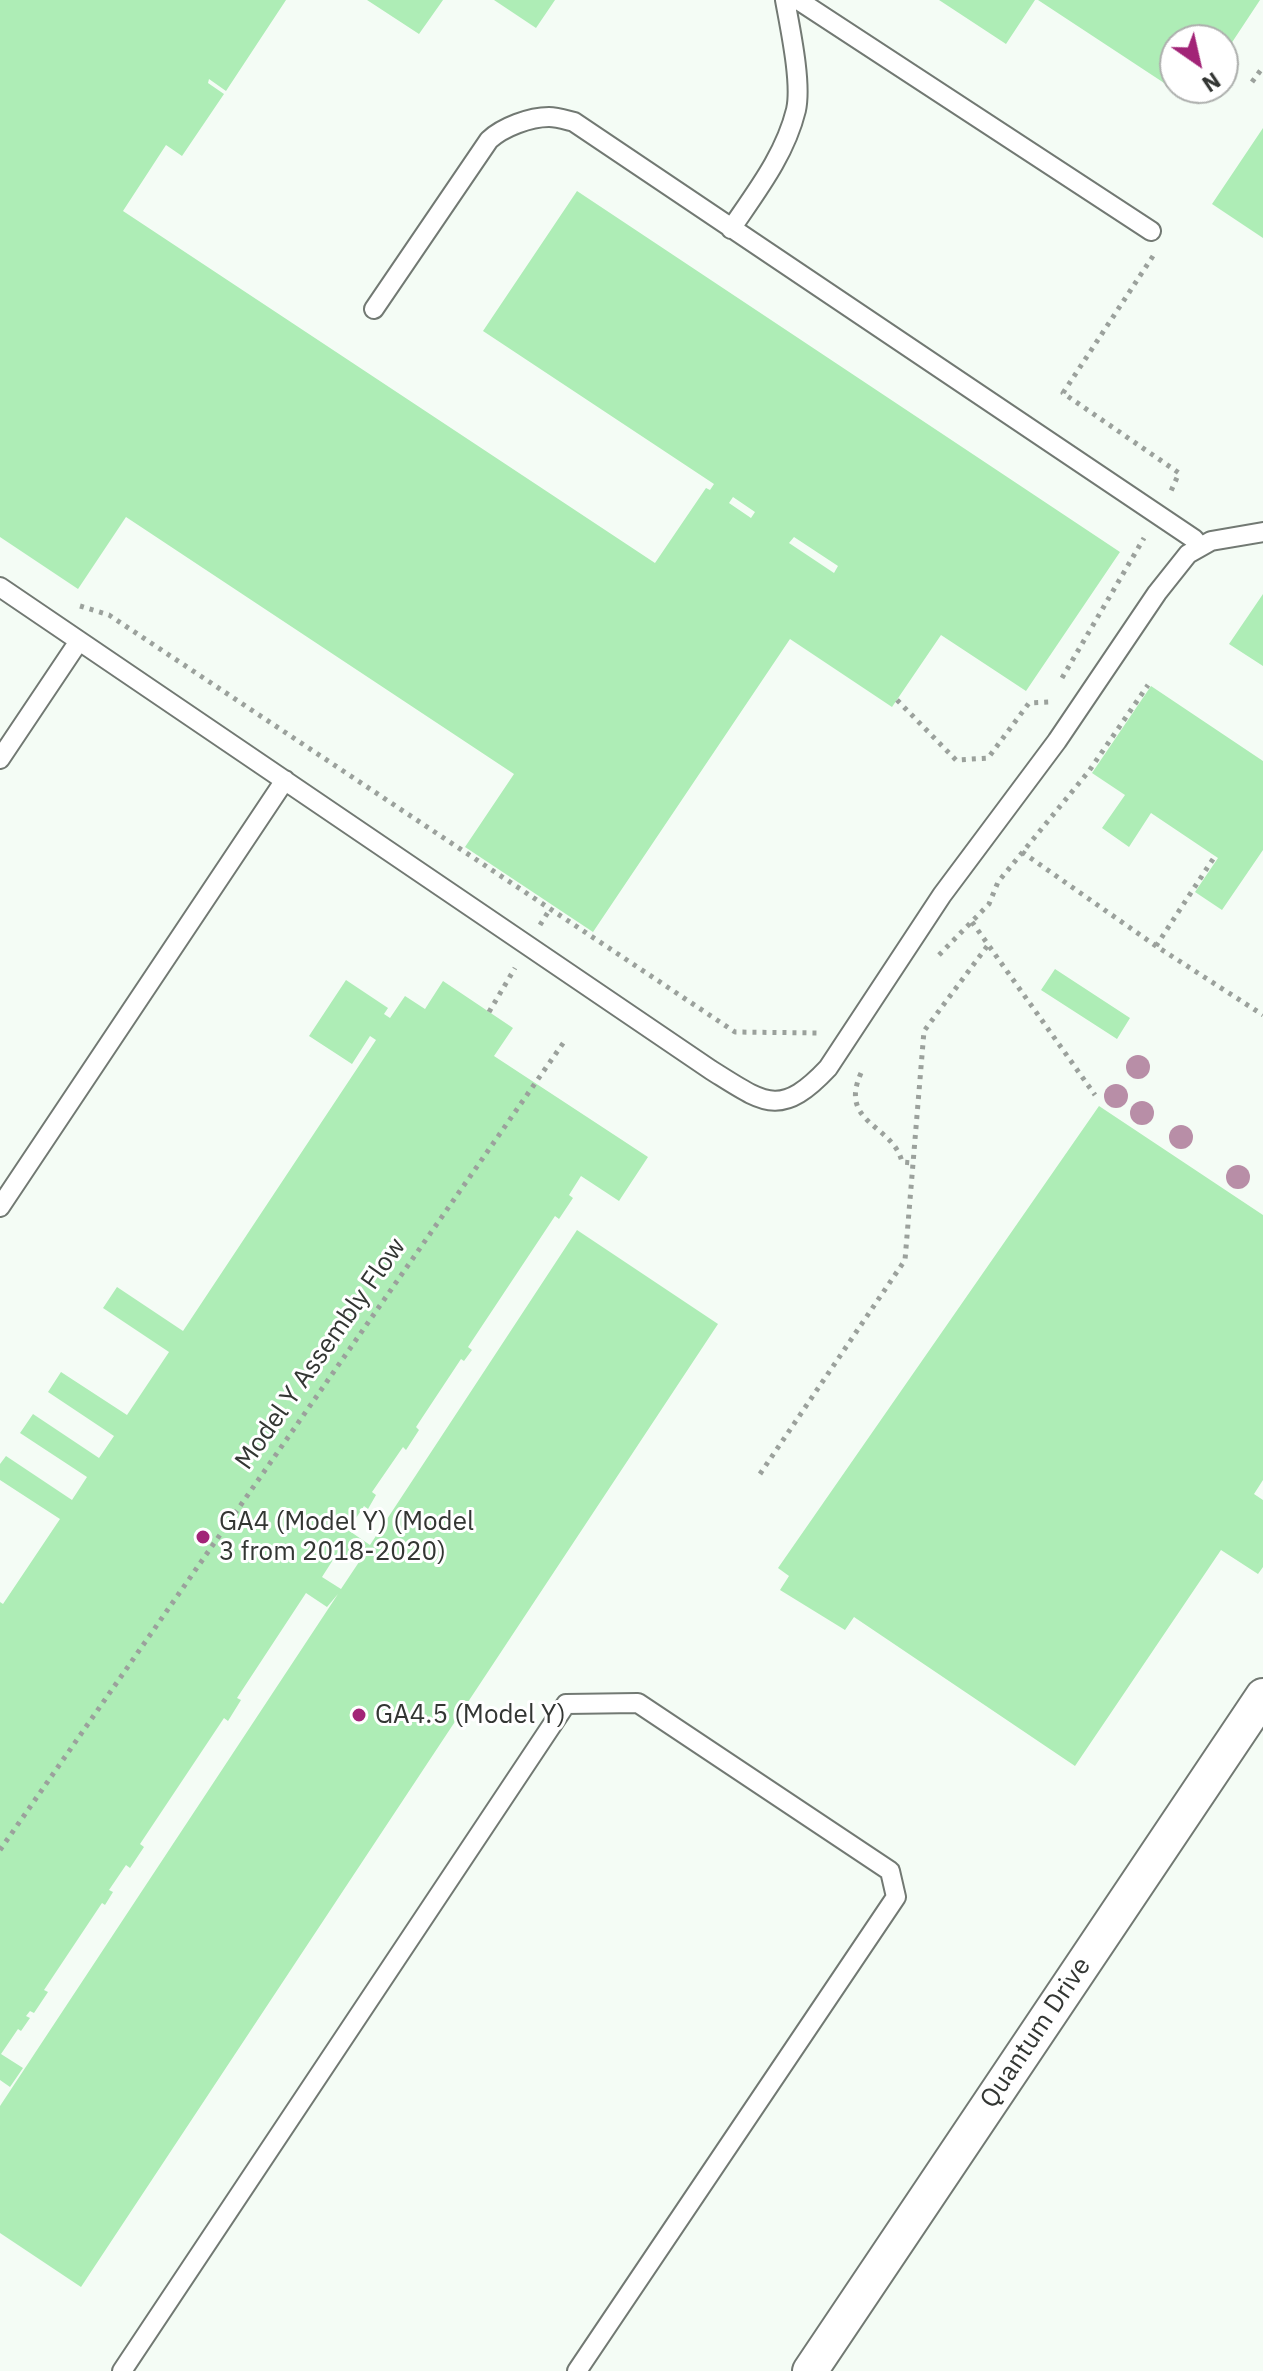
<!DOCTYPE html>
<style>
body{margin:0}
#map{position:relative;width:1263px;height:2371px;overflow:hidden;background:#f4fcf5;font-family:"IBM Plex Sans",sans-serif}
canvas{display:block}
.north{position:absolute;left:1159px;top:24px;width:80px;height:80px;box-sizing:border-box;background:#fff;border:2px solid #adafad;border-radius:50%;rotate:146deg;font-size:22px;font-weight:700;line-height:32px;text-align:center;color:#333633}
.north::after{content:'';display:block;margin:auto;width:28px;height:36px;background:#a22477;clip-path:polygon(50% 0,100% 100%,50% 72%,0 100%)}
</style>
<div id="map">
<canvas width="1263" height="2371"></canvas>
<div class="north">N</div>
</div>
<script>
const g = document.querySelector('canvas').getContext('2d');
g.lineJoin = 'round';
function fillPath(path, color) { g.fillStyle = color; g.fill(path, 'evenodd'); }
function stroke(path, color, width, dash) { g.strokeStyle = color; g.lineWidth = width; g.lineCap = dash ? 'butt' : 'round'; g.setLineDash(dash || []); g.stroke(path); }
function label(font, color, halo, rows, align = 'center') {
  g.font = font + ' "IBM Plex Sans",sans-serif'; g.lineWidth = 6; g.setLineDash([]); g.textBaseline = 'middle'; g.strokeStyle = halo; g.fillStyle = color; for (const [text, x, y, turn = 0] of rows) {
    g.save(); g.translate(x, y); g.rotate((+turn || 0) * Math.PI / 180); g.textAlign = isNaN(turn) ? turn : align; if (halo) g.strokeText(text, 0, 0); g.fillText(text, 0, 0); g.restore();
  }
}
const building = new Path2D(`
 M0,0H286L226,91L209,79L208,83L224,94L182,156L166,145L123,211L655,563L706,488L710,490L714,484L483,331L577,191L1120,552L1026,691L941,635L892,707L790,639L593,932L465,847L514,774L126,517L78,589L0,537ZM733,497L755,512L751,518L729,503ZM794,537L838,566L834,573L789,543Z
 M367,0H443L419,34Z
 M494,0H555L536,28Z
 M939,0H1035L1006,44Z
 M1038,0H1260L1223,56V40H1175V88H1202L1193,102Z
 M1263,128V238L1212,204Z
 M1263,594V666L1229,644Z
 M1151,686L1263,761V850L1222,910L1195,892L1218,858L1151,813L1129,847L1102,828L1125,795L1092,773Z
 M1055,969L1130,1018L1117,1039L1041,990Z
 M346,980L388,1008L384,1014L390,1018L405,996L425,1009L443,981L513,1028L494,1056L648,1157L619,1201L581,1176L569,1195L573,1198L559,1219L555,1216L468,1347L472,1350L464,1361L461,1359L416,1427L419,1430L406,1450L403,1447L372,1492L376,1495L368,1509L364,1506L348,1530L370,1545L577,1230L718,1324L81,2287L0,2233V2106L338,1594L327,1607L306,1593L237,1698L241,1700L228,1721L224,1718L140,1844L144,1847L130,1868L126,1865L109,1890L113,1892L105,1905L102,1903L44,1990L48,1992L34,2013L30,2011L26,2016L30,2018L21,2031L18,2029L1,2054L23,2068L10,2087L0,2080V1602L3,1604L60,1519L0,1480V1464L6,1456L72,1500L87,1477L20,1433L33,1414L99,1458L114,1436L48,1392L61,1372L127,1415L169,1352L103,1308L117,1287L183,1331L376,1040L370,1036L352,1064L309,1036ZM338,1552L356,1563L363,1556L341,1589L322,1577Z
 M1099,1106L1263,1215V1480L1254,1494L1263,1500V1567L1258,1574L1221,1550L1075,1766L854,1617L845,1630L780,1590L789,1576L778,1568Z`);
const path = new Path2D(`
 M1252,82L1263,67
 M1153,256L1063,393L1179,473L1171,491
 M80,606L109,615L735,1032L818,1033
 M1062,678L1144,538
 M897,700L956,760L988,758L1029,703L1050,702
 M1022,852L1156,946L1263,1015
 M972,922L1095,1095
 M540,925L550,909
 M1156,946L1215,856
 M939,955L989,904L998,882L1089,771L1148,685
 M489,1012L515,968
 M861,1073C838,1124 893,1124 902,1162L913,1163
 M760,1474L905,1260L924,1031L988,945
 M0,1850L566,1039`);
const lane = new Path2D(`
 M798,0L1151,231
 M731,229C756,192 785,155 796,110C802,83 790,28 785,0
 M374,309L489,140C503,127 530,117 549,117C557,117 566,120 574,122L1194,539L1200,546
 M0,587L711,1070C764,1103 780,1119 828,1068L942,895L1057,741L1157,593L1188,554L1211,541L1263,532
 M0,759L79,641
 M0,1207L285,780
 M122,2371L566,1704L638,1703L890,1871L896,1897L577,2371`);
const street = new Path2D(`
 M810,2371L1263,1696`);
const trees = [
 [1138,1067],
 [1116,1096],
 [1142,1113],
 [1181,1137],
 [1238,1177]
];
const markers = [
 [203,1537,8,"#a22477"],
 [359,1715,8,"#a22477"]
];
const streetNames = [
 ["Model Y Assembly Flow",321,1354,-55],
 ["Quantum Drive",1036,2033,-56]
];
const poiNames = [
 ["GA4 (Model Y) (Model",219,1522],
 ["3 from 2018-2020)",219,1552],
 ["GA4.5 (Model Y)",375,1715]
];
fillPath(building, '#aeedb6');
stroke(lane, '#727973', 22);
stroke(street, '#727973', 38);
stroke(path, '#9ba19c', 5, [4, 6]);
stroke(lane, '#fff', 18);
stroke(street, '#fff', 34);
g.fillStyle = '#b88ea7';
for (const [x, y] of trees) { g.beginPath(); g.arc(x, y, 12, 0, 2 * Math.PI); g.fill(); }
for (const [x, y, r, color] of markers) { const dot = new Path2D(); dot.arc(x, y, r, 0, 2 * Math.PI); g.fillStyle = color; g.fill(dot); stroke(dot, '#fff', 3); }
label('26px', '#333633', '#fff', streetNames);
label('26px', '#333633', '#fff', poiNames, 'left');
</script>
